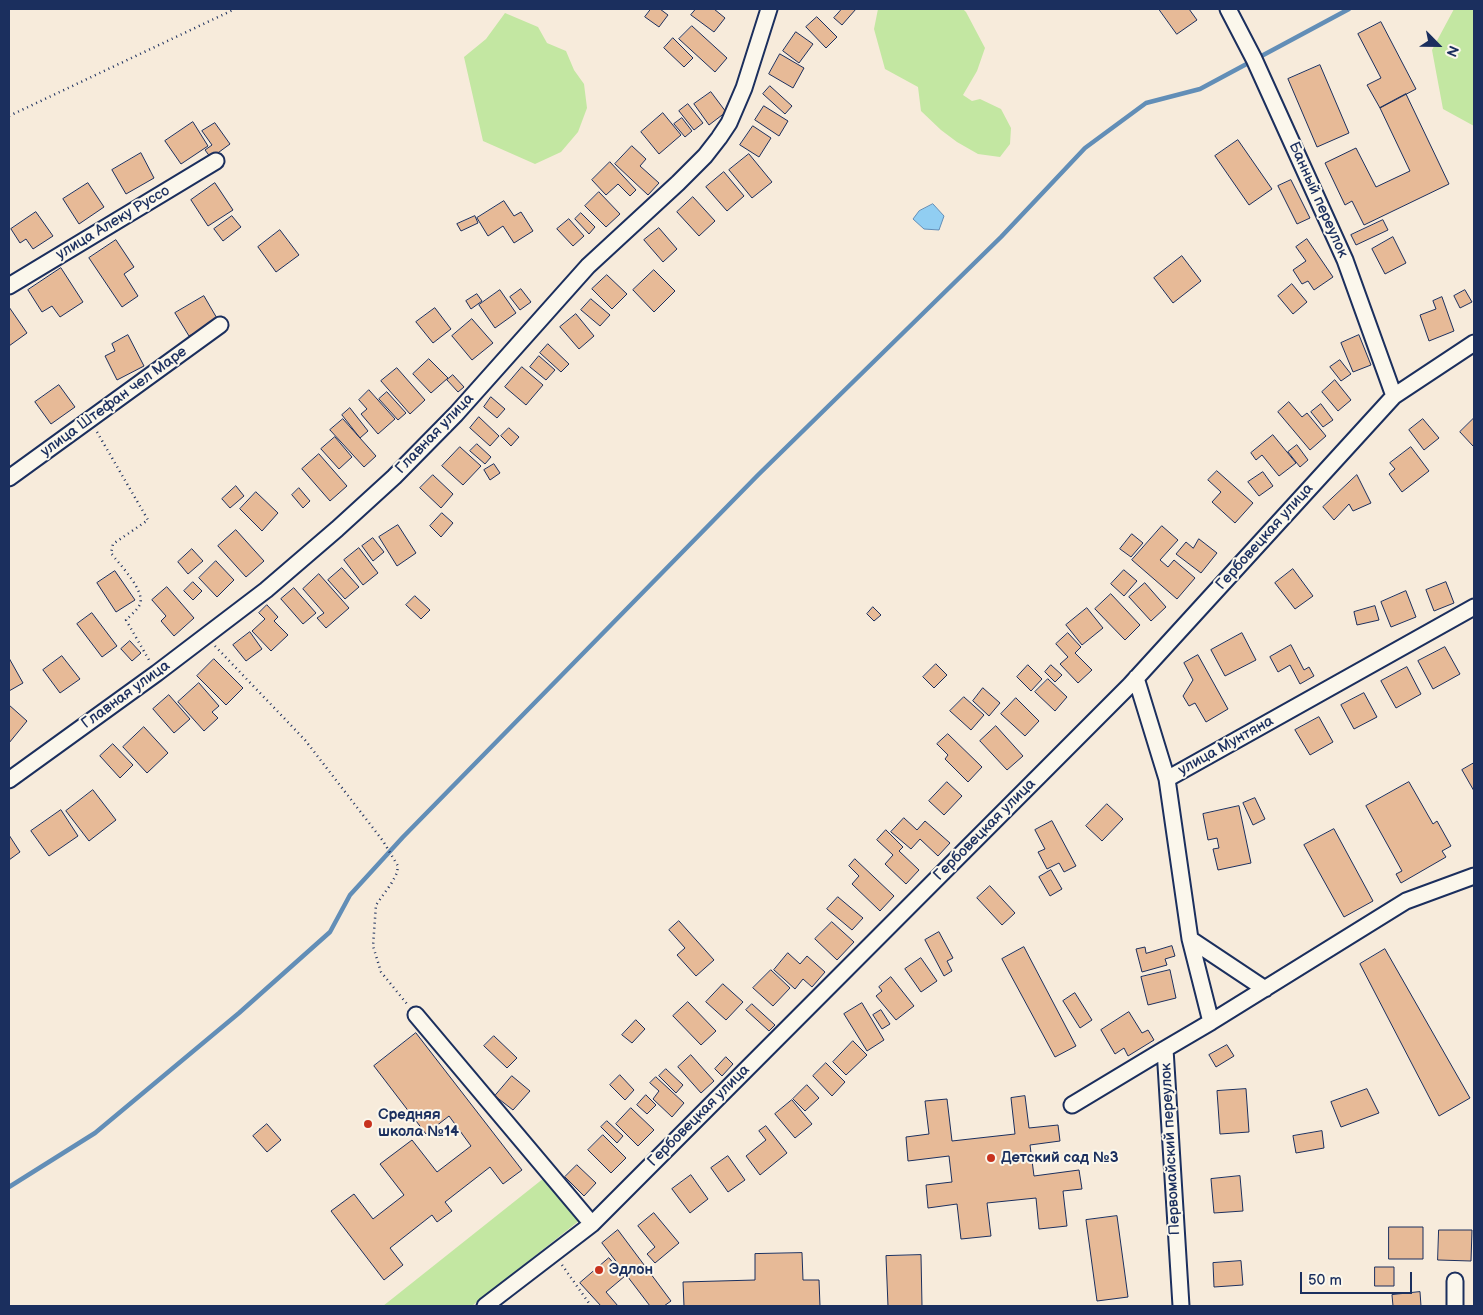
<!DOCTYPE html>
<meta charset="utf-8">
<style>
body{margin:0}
#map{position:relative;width:1483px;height:1315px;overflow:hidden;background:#f7ebdb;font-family:"Balsamiq Sans",sans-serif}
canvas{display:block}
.frame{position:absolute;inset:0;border:10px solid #1b2f5e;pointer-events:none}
.north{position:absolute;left:1413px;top:20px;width:50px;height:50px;-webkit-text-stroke:4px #fbf7ec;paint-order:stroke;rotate:113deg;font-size:14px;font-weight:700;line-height:20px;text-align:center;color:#1b2f5e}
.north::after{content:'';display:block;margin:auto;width:18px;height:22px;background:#1b2f5e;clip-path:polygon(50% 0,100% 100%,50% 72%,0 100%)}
.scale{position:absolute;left:1300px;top:1272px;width:112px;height:22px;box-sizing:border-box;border:2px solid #1b2f5e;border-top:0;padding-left:6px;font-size:15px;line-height:18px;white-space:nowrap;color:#1b2f5e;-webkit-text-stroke:4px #fbf7ec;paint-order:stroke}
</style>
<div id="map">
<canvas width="1483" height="1315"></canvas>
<div class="frame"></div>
<div class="north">N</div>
<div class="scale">50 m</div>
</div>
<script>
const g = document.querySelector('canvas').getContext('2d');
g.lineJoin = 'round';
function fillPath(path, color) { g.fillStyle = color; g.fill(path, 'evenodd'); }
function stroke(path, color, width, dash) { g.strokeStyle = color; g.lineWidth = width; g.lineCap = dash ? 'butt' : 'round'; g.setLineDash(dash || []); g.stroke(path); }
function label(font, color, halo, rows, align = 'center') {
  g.font = font + ' "Balsamiq Sans",sans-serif'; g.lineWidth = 4; g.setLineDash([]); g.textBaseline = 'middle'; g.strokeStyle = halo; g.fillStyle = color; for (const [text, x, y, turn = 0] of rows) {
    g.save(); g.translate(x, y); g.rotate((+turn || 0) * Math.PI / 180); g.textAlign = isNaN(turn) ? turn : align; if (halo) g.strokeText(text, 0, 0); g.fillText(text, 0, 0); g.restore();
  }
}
const green = new Path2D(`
 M878,9H963L966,12L985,48L977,71L963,95L972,101L980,99L1001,109L1011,128L1010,144L1000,157L978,154L957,142L941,130L921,111L918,87L885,69L874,29Z
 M1454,9H1474V126L1443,109L1432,50Z
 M505,13L538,27L547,43L566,51L574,70L584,84L587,108L578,132L561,152L535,164L483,141L464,57L486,39Z
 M544,1178L573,1214L580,1220L472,1306H383Z`);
const water = new Path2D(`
 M933,204L944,216L939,230L924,229L913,219L919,211Z`);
const stream = new Path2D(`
 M9,1187L95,1133L239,1013L330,932L350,895L403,837L758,475L1001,237L1085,148L1146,103L1200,89L1349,9`);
const building = new Path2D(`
 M651,9H660L668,15L659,27L645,17Z
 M696,9H714L725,18L714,32L691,15Z
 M842,9H856L842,25L834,18Z
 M1159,9H1189L1197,20L1177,34Z
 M817,17L837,37L826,48L806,27Z
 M1381,22L1416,89L1380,108L1367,85L1381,78L1358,34Z
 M692,26L727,58L715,72L679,39Z
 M796,32L813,44L799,63L783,51Z
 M673,38L693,58L684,67L664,48Z
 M780,54L804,68L793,88L769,74Z
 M1320,65L1349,133L1317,147L1288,79Z
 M770,86L792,106L785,114L763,94Z
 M711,92L726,112L709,125L694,104Z
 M1406,94L1449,184L1364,225L1352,201L1345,205L1325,163L1356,148L1376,187L1410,171L1380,108Z
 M688,104L703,123L694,130L679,111Z
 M764,106L788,121L779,136L755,120Z
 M663,113L681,135L659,154L641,132Z
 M682,118L692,131L685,137L674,124Z
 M193,122L208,146L181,164L165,141Z
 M215,123L230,144L211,158L205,150L212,145L202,131Z
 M753,126L771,138L759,157L740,145Z
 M1238,140L1272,189L1249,205L1215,156Z
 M632,146L646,159L640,166L659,183L648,195L615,164Z
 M141,153L154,178L126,194L112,170Z
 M749,154L772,182L752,198L729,170Z
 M610,162L636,190L630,196L618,184L606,195L592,180Z
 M724,172L744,196L727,211L706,187Z
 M1291,180L1310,218L1297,224L1278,186Z
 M88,183L104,207L79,224L63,199Z
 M215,183L233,210L208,226L191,200Z
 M599,192L620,214L606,227L585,206Z
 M693,197L715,221L699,236L677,212Z
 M504,201L514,216L521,212L533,231L514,243L503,226L488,236L477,218Z
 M36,212L53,236L33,249L26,239L20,243L11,229Z
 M581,213L595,227L589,234L575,219Z
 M232,216L241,227L223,241L214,229Z
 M475,216L478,223L461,231L457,224Z
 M569,219L584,236L573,246L557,229Z
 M1383,220L1388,230L1356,245L1351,235Z
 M659,228L677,249L663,262L644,240Z
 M280,230L299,255L276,272L258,247Z
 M1393,237L1406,263L1385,274L1372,249Z
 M1307,239L1333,277L1314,290L1308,281L1302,284L1293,270L1306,261L1296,247Z
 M116,240L134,267L124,274L138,296L122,307L89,258Z
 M1182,256L1201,281L1173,303L1154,278Z
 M61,268L83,302L60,317L52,306L42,312L28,290Z
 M654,270L675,291L654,312L633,290Z
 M607,275L627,294L612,309L592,289Z
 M1292,284L1307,302L1293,314L1278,296Z
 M521,289L531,302L520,310L510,297Z
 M500,290L516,313L495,328L479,305Z
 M1465,290L1472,302L1460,308L1454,296Z
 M477,294L482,301L471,309L466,301Z
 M204,296L218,320L189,336L175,313Z
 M1442,297L1454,331L1429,341L1420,315L1436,309L1433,301Z
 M591,299L610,315L600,326L581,310Z
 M9,307L27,333L9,346Z
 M435,308L451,329L433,343L416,322Z
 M576,314L594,336L579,349L560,327Z
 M472,319L493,343L472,360L452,336Z
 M128,335L144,366L117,380L105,356L115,351L112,344Z
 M1359,335L1371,365L1353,372L1341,343Z
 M548,344L569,364L561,372L540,353Z
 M539,356L555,370L546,380L530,367Z
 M429,359L448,378L431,393L413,374Z
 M1340,360L1351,374L1341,381L1330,367Z
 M522,367L543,385L526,405L505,387Z
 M397,368L425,400L410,414L381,381Z
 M453,375L464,387L458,392L447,380Z
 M1335,380L1351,400L1338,411L1322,392Z
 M59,385L75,407L51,424L35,402Z
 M369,390L395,419L378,434L361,414L367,409L359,400Z
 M387,392L406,413L398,420L379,399Z
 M491,397L505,409L497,418L484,407Z
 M1289,402L1302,417L1307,413L1326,436L1310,450L1278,412Z
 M1321,404L1333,420L1323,427L1311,412Z
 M350,408L368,431L360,438L342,415Z
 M479,417L499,436L490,446L470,428Z
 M1474,418V445L1473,446L1460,432Z
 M343,419L376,456L364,467L330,430Z
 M1423,419L1439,438L1424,450L1409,430Z
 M509,428L519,437L511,446L501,436Z
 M1273,435L1296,463L1279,476L1262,455L1256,460L1251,453Z
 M335,437L352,457L339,469L321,449Z
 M477,444L491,457L485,464L470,451Z
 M1297,445L1308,460L1300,467L1288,452Z
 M460,447L481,466L463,485L442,466Z
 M1411,447L1429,471L1402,492L1389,474L1395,469L1390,463Z
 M319,454L347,486L330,501L302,469Z
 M494,464L500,473L490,480L484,470Z
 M1217,471L1253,503L1235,523L1212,502L1221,492L1208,480Z
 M1263,472L1273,486L1259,496L1248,482Z
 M433,475L453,494L441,508L420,488Z
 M1357,475L1371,503L1353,511L1349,504L1334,520L1323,507Z
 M236,486L244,496L230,508L222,499Z
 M299,488L310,501L303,508L292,495Z
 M256,492L278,513L262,531L240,509Z
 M442,513L453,523L441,537L430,526Z
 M398,525L416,553L397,566L379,537Z
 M1162,526L1178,540L1160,560L1168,567L1174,560L1195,578L1177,599L1132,560Z
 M236,530L264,561L246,577L218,546Z
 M1132,534L1143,543L1131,557L1120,549Z
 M373,538L384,552L373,561L362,546Z
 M1199,539L1217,553L1201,573L1176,554L1186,542L1193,548Z
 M359,548L378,573L363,585L344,560Z
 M192,549L203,561L188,574L178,562Z
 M216,561L234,580L217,597L199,578Z
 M342,568L359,587L345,599L328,580Z
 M1293,569L1313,596L1295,609L1275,583Z
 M1124,570L1137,581L1124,596L1111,584Z
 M115,571L135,600L116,612L97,583Z
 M319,574L349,608L326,628L317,618L324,613L303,589Z
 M193,582L202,591L193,600L184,591Z
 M1446,582L1454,603L1434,611L1426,590Z
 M1145,583L1166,607L1151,621L1129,597Z
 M167,587L194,618L174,636L161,621L166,616L152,600Z
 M294,588L316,613L303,624L281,599Z
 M1406,591L1416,617L1391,627L1381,602Z
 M1111,594L1140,625L1125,640L1095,609Z
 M415,596L430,610L421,619L406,605Z
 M267,605L278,617L274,621L288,635L271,651L252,631L265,619L259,613Z
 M1375,606L1379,620L1357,625L1354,612Z
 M873,607L881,615L874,621L867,614Z
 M1087,608L1103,628L1082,645L1066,625Z
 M92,613L117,646L102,657L77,624Z
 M250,632L262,649L246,661L233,645Z
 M1068,633L1081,647L1075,653L1092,670L1078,683L1060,664L1068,657L1056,644Z
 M1242,633L1256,660L1225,676L1211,650Z
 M130,641L141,653L132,661L121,649Z
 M1291,645L1304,670L1309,667L1314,676L1300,684L1290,665L1278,672L1270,657Z
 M1445,647L1460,674L1433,689L1418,661Z
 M1198,655L1228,709L1206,722L1195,703L1189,706L1183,696L1193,680L1184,663Z
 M62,656L80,679L60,693L43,670Z
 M9,658L23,683L9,691Z
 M214,659L243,688L226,705L197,676Z
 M936,664L947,675L934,688L923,677Z
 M1028,665L1042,679L1031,691L1017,677Z
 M1051,665L1062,675L1055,682L1045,672Z
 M1407,667L1421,694L1396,708L1381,681Z
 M1048,679L1067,697L1055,711L1035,692Z
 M199,683L219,706L212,712L218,718L204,731L178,702Z
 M983,688L1000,703L989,716L973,701Z
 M1364,693L1377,717L1354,729L1341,705Z
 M169,695L190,719L174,733L153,709Z
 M964,697L984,715L971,730L950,711Z
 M1016,698L1039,721L1025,736L1001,714Z
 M9,705L27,721L9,743Z
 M1319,717L1333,742L1310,755L1295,730Z
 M996,726L1023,756L1007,770L980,741Z
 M144,727L168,753L147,773L123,747Z
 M948,734L982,767L968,782L945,759L948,755L937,744Z
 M113,744L133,765L120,778L100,756Z
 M1474,763V791L1462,770Z
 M947,782L962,796L944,815L929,801Z
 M1409,782L1433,824L1437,821L1451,846L1442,851L1446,857L1401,883L1396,874L1402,871L1366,806Z
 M93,790L116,820L89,841L66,811Z
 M1255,798L1265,819L1253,825L1243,803Z
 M1107,804L1123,819L1102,841L1086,826Z
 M1239,806L1251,863L1218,870L1213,849L1219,848L1217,838L1208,840L1203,814Z
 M61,810L78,836L49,856L31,831Z
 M904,818L917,830L925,821L950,843L938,856L920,839L911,849L891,832Z
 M1052,821L1076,866L1064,872L1059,863L1047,869L1038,852L1045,849L1035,830Z
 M1334,829L1373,901L1344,917L1304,845Z
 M886,830L903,847L899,851L919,870L906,884L885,864L893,855L877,840Z
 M9,835L20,852L9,860Z
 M855,859L894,896L880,911L852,884L859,876L849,866Z
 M1051,870L1062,889L1050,896L1039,877Z
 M990,886L1015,913L1002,925L977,898Z
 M838,897L863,918L852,930L827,909Z
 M679,921L714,960L696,976L677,955L685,948L669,930Z
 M832,922L854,942L837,960L815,939Z
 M939,932L953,958L947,961L952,971L944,976L925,940Z
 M1172,946L1175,956L1165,959L1167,965L1142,972L1136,949L1145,947L1146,953Z
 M1024,947L1076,1046L1055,1057L1002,959Z
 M1385,949L1470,1098L1439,1116L1360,964Z
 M788,953L800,964L807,956L825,972L812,987L803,979L795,989L774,970Z
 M921,958L937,981L921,992L905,969Z
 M771,970L790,988L773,1006L753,988Z
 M1170,970L1176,998L1148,1005L1141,977Z
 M891,977L914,1006L896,1020L876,996L882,991L879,987Z
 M723,984L743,1002L726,1020L706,1002Z
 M1075,993L1092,1020L1080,1028L1063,1001Z
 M688,1002L716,1031L701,1045L673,1016Z
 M862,1003L884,1040L867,1051L844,1014Z
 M752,1004L775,1025L769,1031L746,1010Z
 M881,1010L890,1024L882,1029L873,1015Z
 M1129,1012L1142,1033L1148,1030L1154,1040L1128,1056L1124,1048L1115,1054L1101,1030Z
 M636,1020L645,1029L632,1043L622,1035Z
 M416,1033L522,1170L503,1184L490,1167L445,1202L452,1211L437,1222L432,1215L390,1248L403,1265L384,1280L331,1211L354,1194L373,1219L404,1195L380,1164L412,1140L437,1172L471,1146L449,1116L426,1134L374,1066Z
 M494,1036L517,1058L507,1068L484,1046Z
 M853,1041L867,1055L846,1075L833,1062Z
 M1227,1045L1234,1056L1216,1067L1209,1055Z
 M691,1055L714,1081L701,1093L678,1067Z
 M726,1057L733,1064L722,1076L715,1069Z
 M826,1063L845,1082L832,1096L813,1076Z
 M666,1069L683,1085L676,1093L659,1076Z
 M620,1075L634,1090L625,1100L610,1085Z
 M512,1076L530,1091L513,1110L495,1096Z
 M656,1077L684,1103L672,1117L653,1099L659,1091L650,1083Z
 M807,1085L819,1098L805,1111L793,1099Z
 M1246,1089L1249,1132L1220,1134L1217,1091Z
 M1367,1089L1379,1113L1341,1127L1331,1102Z
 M646,1095L656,1105L647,1114L637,1105Z
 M1025,1096L1029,1128L1058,1125L1060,1141L1030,1145L1034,1176L1079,1170L1082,1189L1063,1191L1067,1226L1039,1229L1036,1198L987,1203L991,1236L961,1239L957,1204L928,1208L926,1185L952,1182L949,1156L908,1161L906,1137L929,1134L925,1101L947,1099L952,1141L1015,1134L1011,1098Z
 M792,1100L812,1124L795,1138L775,1114Z
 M631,1108L654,1130L638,1146L616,1124Z
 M607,1121L623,1136L617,1143L601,1127Z
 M267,1124L281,1140L267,1152L253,1136Z
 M766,1126L787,1153L760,1175L746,1156L766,1140L759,1131Z
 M1322,1131L1324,1148L1296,1153L1293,1136Z
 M603,1135L626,1158L611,1173L588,1150Z
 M728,1156L745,1180L728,1192L711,1168Z
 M577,1165L596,1183L584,1196L565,1177Z
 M691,1175L708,1199L690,1213L672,1189Z
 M1240,1176L1243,1211L1214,1213L1211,1179Z
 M654,1213L679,1243L655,1263L647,1254L655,1247L638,1226Z
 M1117,1216L1128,1297L1097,1301L1086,1220Z
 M1389,1227H1423V1259H1389Z
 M618,1230L671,1301L664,1306H650L602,1243Z
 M1439,1230H1472L1471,1261L1438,1260Z
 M802,1253L803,1280H819L820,1306H684L683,1282L755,1280V1254Z
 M921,1255L922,1306H888L886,1256Z
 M609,1258L625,1276L606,1292L618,1306H601L580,1283Z
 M1241,1261L1243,1285L1214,1287L1213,1263Z
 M1375,1267H1394V1286H1375Z
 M1420,1292L1421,1306H1393L1392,1295Z`);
const path = new Path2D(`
 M9,116L235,9
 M97,432L148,520L113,544L111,553C119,564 148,593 139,606C136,611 130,616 126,620L149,660
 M215,646L305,740L383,841L398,866L397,873L391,884L376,905L373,946L381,972L407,1004
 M562,1265L591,1306`);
const minor = new Path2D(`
 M1228,9L1254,59L1345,260L1394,396
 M9,286L216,161
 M9,478L220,325
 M1136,678L1167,779
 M9,780L157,673L266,590L337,529L394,477L456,414L588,266L678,183L705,156L719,138L729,123L744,88L769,9
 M1190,939L1265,989
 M416,1015L592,1224
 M1211,1022L1190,939L1167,779L1474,607
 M1072,1105L1165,1049
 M485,1306L592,1224L1130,685L1394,396L1474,343
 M1181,1306L1165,1049L1211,1022L1406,901L1474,876
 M1455,1306V1281`);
const markers = [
 [368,1124,5,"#c8321e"],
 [991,1158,5,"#c8321e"],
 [599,1270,5,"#c8321e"]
];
const streetNames = [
 ["Банный переулок",1318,200,66],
 ["улица Алеку Руссо",113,223,-31],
 ["улица Штефан чел Маре",114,402,-36],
 ["Главная улица",435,434,-46],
 ["Гербовецкая улица",1265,537,-48],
 ["Главная улица",126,695,-36],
 ["улица Мунтяна",1226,746,-29],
 ["Гербовецкая улица",985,830,-45],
 ["Гербовецкая улица",699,1116,-45],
 ["Первомайский переулок",1171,1149,-93]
];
const poiNames = [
 ["Средняя",378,1115],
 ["школа №14",378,1132],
 ["Детский сад №3",1001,1158],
 ["Эдлон",609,1270]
];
fillPath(green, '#c3e7a2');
fillPath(water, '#91cef2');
stroke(water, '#628eb7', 1);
stroke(stream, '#628eb7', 4.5);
fillPath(building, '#e7ba97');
stroke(building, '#1b2f5e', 1);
stroke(minor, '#1b2f5e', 19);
stroke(path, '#1b2f5e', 2.5, [1, 4]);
stroke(minor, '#fbf7ec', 15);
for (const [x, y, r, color] of markers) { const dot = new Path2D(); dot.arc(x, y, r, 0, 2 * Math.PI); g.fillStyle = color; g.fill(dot); stroke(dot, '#fbf7ec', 2); }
label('15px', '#1b2f5e', '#fbf7ec', streetNames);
label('bold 15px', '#1b2f5e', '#fbf7ec', poiNames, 'left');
</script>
